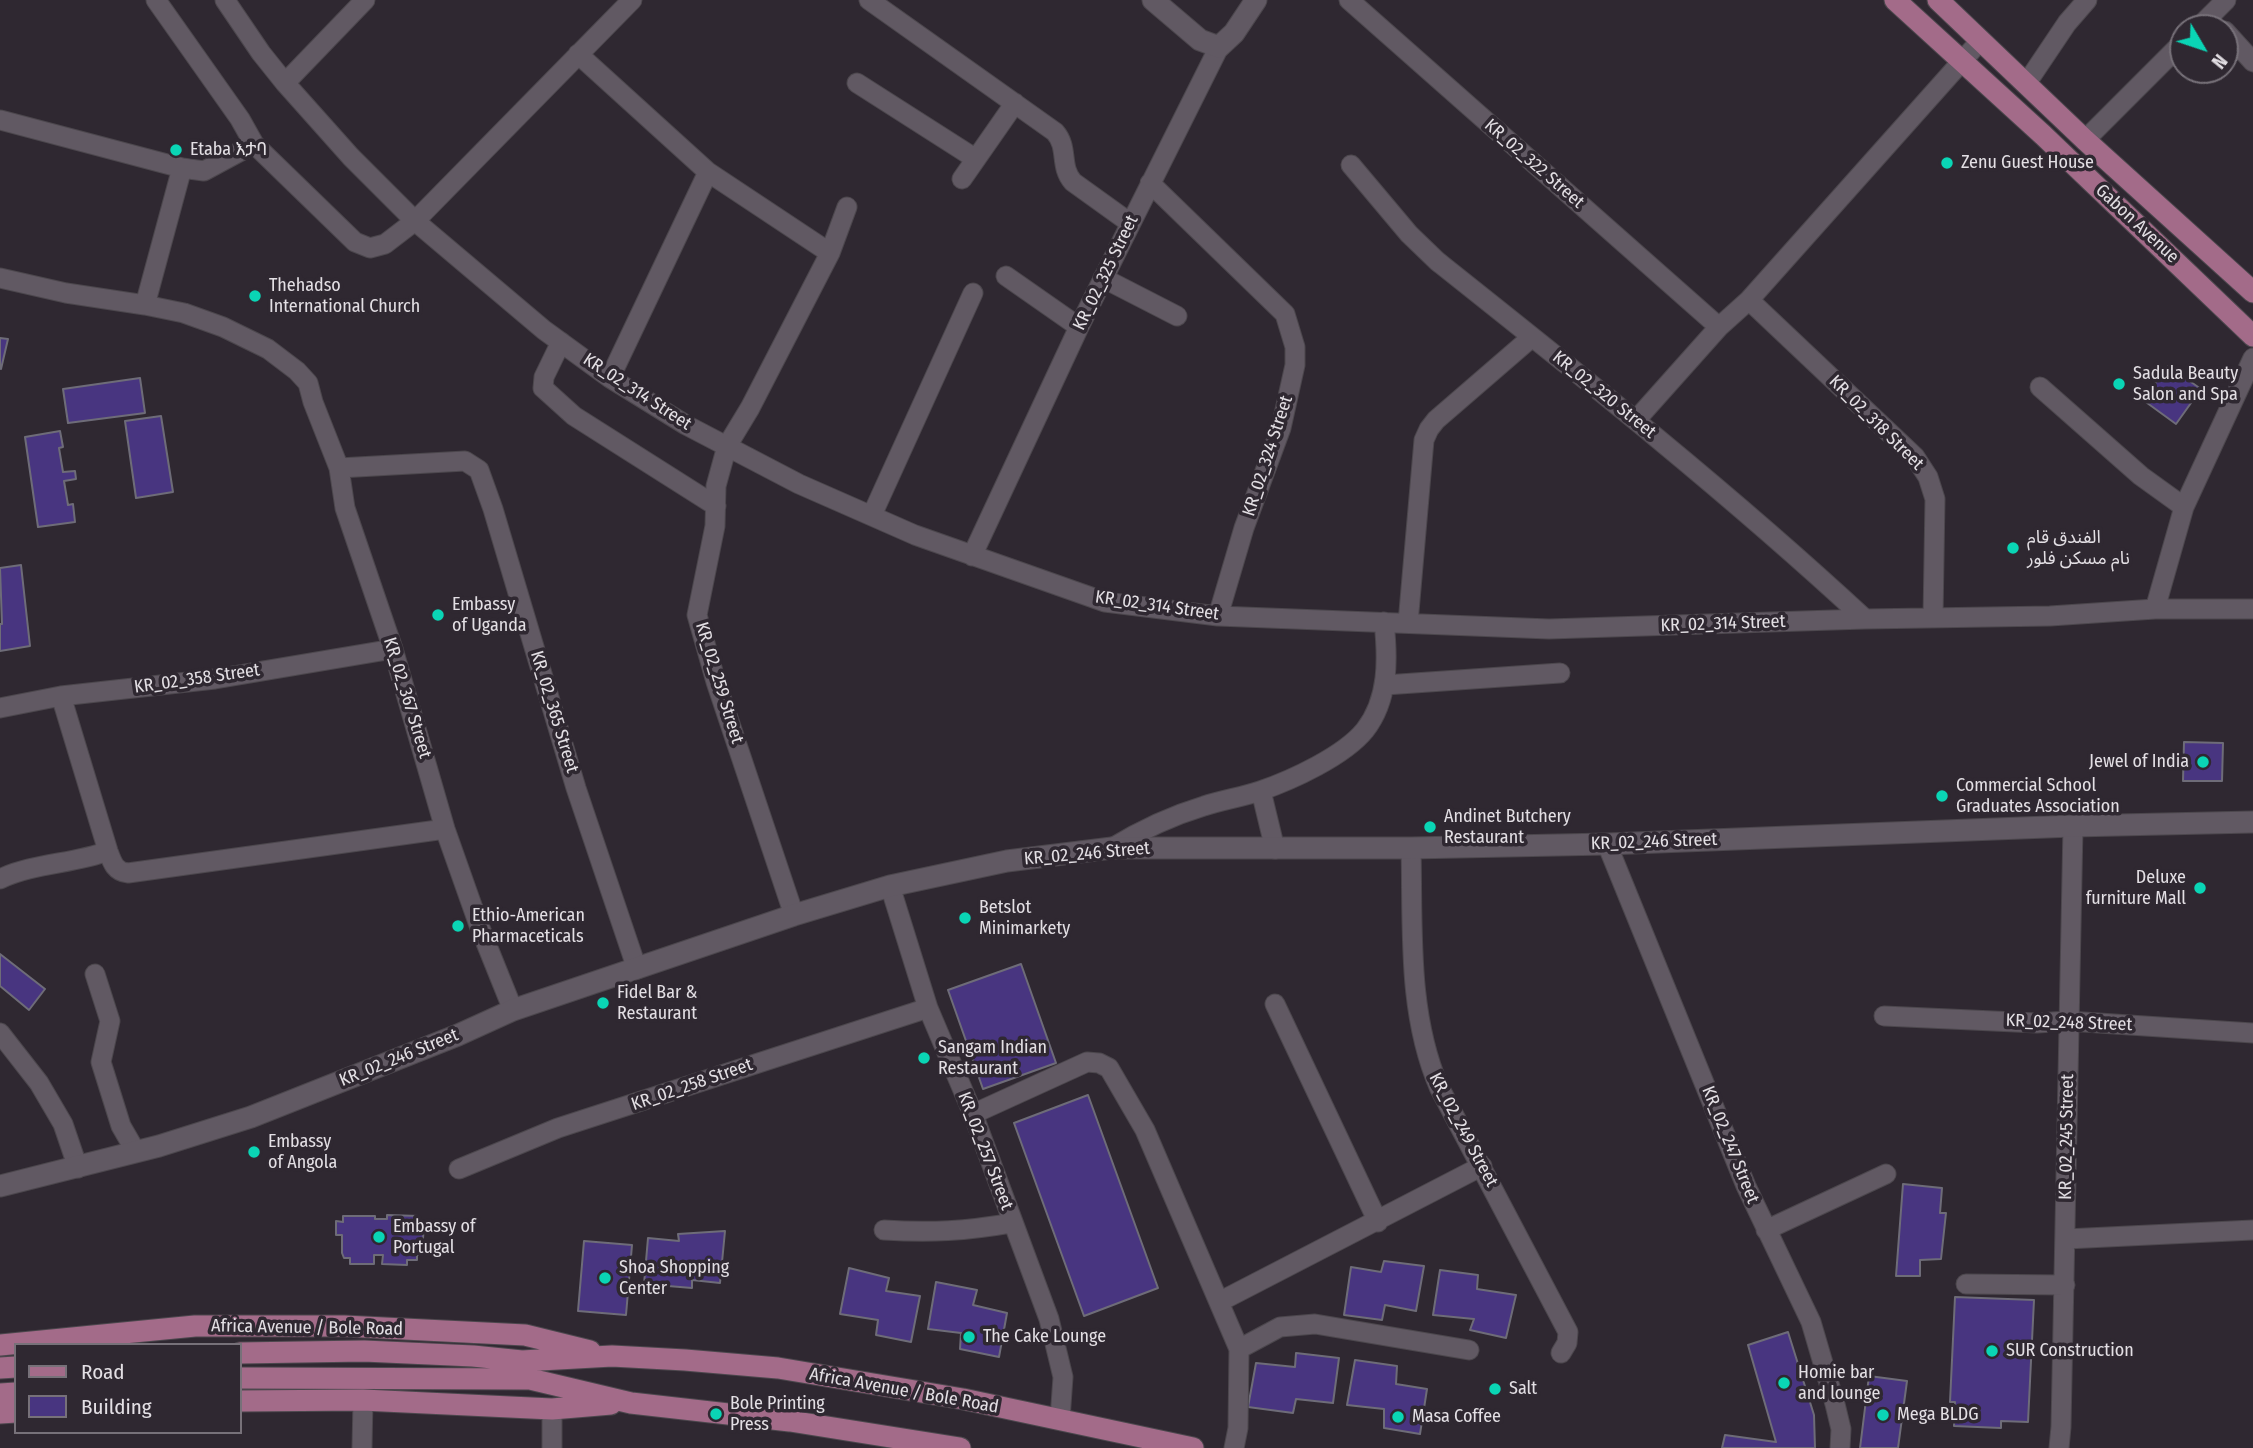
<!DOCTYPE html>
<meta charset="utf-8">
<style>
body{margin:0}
#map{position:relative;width:2253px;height:1448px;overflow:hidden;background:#2f2831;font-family:"Fira Sans Condensed",sans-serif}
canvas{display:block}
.legend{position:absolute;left:14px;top:1343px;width:228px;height:91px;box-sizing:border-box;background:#2f2831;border:2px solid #777179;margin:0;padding:9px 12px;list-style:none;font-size:21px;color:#e3dfe4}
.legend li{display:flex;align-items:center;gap:14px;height:35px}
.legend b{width:35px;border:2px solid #777179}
.north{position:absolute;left:2169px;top:14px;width:70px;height:70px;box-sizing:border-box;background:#2f2831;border:2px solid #777179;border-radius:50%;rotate:129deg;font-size:19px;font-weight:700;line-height:28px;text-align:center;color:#e3dfe4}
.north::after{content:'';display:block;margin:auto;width:24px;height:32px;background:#0ad5b5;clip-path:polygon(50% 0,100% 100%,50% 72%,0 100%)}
</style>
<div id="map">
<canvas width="2253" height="1448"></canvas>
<ul class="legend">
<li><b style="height:9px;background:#a36b89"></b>Road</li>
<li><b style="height:19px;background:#483580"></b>Building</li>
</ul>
<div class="north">N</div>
</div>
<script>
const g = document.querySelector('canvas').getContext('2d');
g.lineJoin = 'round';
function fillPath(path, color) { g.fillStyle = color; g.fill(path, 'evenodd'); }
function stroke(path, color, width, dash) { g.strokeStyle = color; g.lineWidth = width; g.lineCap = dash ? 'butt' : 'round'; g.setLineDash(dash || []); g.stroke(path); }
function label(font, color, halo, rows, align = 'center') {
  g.font = font + ' "Fira Sans Condensed","Noto Sans Arabic","Noto Sans Ethiopic",sans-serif'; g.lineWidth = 7; g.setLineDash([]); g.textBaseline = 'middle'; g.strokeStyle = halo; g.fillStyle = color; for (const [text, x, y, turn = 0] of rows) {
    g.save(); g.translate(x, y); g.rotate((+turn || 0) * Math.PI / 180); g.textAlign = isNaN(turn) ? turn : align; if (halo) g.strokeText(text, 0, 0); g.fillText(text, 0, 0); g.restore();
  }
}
const building = new Path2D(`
 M0,338L8,339L1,369L0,368Z
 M2168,366L2201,389L2176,424L2143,400Z
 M140,378L145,413L68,423L63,389Z
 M161,416L173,492L136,498L125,421Z
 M60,431L63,447L59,448L63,472L75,471L76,479L64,481L68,505L73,504L75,522L38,527L25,437Z
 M21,565L30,646L0,651V624H2L0,568Z
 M2184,742L2223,743L2222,781H2183Z
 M0,954L45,989L29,1010L0,986Z
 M1021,964L1056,1063L983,1089L948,990Z
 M1088,1095L1158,1288L1084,1316L1014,1123Z
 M1903,1184L1942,1188L1940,1213H1946L1941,1259L1920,1260V1276H1896Z
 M387,1215L419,1216L418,1223H424L422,1255H417V1260H407V1265L382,1264L383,1255H374V1264H350V1258H344L342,1253V1235H336V1221L343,1222V1216H375V1219H387Z
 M725,1231L720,1283L692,1280V1288L644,1284L648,1238L679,1241L678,1234Z
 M584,1241L632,1245L626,1315L578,1311Z
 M1384,1261L1424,1266L1416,1311L1385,1305L1382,1320L1344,1315L1351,1267L1381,1272Z
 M849,1268L889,1278L886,1291L920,1296L911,1342L876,1335L878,1320L840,1314Z
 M1440,1270L1478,1275L1477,1289L1516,1295L1506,1338L1470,1330L1474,1319L1433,1315Z
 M936,1282L977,1290L973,1305L1007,1313L999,1357L960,1349L961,1333L928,1329Z
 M1955,1297L2034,1300L2028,1422L2001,1421V1428L1954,1426L1955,1402H1950Z
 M1788,1332L1814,1415L1815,1448H1722L1725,1435L1776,1442L1748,1345Z
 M1296,1353L1339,1358L1333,1403L1296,1399L1293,1413L1248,1407L1256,1363L1295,1367Z
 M1355,1360L1397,1366L1396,1384L1427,1389L1420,1434L1384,1428V1409L1347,1405Z
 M1869,1376L1907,1381L1898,1448H1860Z`);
const minor = new Path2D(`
 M225,0L261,53L285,83L351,157L415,221L544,330L610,378L686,425L799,484L915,535L1105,602L1218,616L1549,629L1865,619L2050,616L2155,609H2253
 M869,0L1055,132C1069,148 1059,166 1073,182L1130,223
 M1349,0L1719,327
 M2198,28L2226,0
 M2225,31L2253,62
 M578,54L708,172L830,253
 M285,83L365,0
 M857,83L976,159
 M2026,84L2067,23L2087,0
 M0,120L182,168L204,171L254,144L240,119L156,0
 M2085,140L2183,42
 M254,144L355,242L370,248L385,244L415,221L632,0
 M1351,165L1409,234L1437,261C1583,377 1728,492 1865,619
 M962,179L1015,103
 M1150,183L1285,314L1295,347V365L1281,428L1244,528L1218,616
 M1006,276L1079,327
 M0,278L66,293L145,305L184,313L223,327L268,349L297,371L308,383L313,402L339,468L345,508L393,649L445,829L480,928L513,1010
 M1103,278L1177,316
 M1749,300L1915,457L1928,477L1935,499L1933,618
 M145,305L182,168
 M561,342L544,377L543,388L574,416L716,506
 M610,378L708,172
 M2040,387L2141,476L2184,507L2253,358
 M1636,420L1719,327L1749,300L1980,41
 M339,468L465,461L479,470L493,509L576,788L637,969
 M872,515L973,293
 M972,556L1079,327L1219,47
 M2155,609L2184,507
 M1408,623L1424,440L1429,429L1436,420L1532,337
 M1385,685L1560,673
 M61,696L108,851C112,862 115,872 128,873L445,829
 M0,708L61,696L215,679L393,649
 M1261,791L1275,849
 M1607,844L1746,1186L1811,1322L1835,1404L1841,1429L1840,1448
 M1112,848C1141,830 1171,816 1204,806C1222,800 1242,797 1260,791C1292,780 1344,756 1365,730C1389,699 1388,659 1384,622
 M1411,848C1413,928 1407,1012 1439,1087L1568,1332L1567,1343L1561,1353
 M0,879C33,863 74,864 108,851
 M890,886L928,1008L973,1114L1049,1319L1063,1377L1060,1419
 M794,915L716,682L697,615L715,526L716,486L727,446L750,408L830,253L847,207
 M95,974L110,1021L101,1062L121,1126L136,1152
 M1275,1004L1378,1222
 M1884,1016L2037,1023L2068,1021L2253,1033
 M0,1033L39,1083L63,1124L78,1168
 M973,1114L1087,1062L1099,1063L1109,1068L1145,1130L1239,1349L1238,1428L1234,1448
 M459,1169L558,1128L928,1008
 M884,1230C931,1233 966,1231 1012,1223
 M1766,1230L1886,1174
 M2066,1239L2253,1230
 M1966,1284L2065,1285
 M1219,1302L1482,1166
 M1239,1349L1280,1327L1315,1324L1469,1350
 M362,1448L363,1400
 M552,1448V1409
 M2059,1448L2061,1427L2073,826`);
const tertiary = new Path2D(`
 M1153,0L1200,40L1219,47L1234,33L1256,0
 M0,1186L159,1146L251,1117L458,1035L513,1010L794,915L890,886L1007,861L1112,848H1411L1607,844L2073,826L2253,822`);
const primary = new Path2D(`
 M1895,0L2043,135L2253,336
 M1938,0L2085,140L2253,292
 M0,1345L195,1326H344L525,1335L590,1351
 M240,1353L364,1351L473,1356L522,1361L612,1356L685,1360L778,1368L963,1399L1193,1448
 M0,1368L16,1367
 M240,1378L530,1379L631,1403L790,1421L960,1448
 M0,1394L16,1393
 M240,1401L363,1400L552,1409L611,1404
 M0,1413L16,1412`);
const markers = [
 [176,150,7,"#0ad5b5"],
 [1947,163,7,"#0ad5b5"],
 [255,296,7,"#0ad5b5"],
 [2119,384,7,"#0ad5b5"],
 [2013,548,7,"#0ad5b5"],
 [438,615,7,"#0ad5b5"],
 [2203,762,7,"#0ad5b5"],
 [1942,796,7,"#0ad5b5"],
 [1430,827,7,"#0ad5b5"],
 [2200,888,7,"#0ad5b5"],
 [965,918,7,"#0ad5b5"],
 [458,926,7,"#0ad5b5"],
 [603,1003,7,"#0ad5b5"],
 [924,1058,7,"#0ad5b5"],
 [254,1152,7,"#0ad5b5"],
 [379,1237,7,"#0ad5b5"],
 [605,1278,7,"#0ad5b5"],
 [969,1337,7,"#0ad5b5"],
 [1992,1351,7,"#0ad5b5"],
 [1784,1383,7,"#0ad5b5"],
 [1495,1389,7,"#0ad5b5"],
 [716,1414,7,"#0ad5b5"],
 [1883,1415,7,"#0ad5b5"],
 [1398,1417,7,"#0ad5b5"]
];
const poiNames = [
 ["Etaba እታባ",190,150],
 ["Zenu Guest House",1961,163],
 ["Thehadso",269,286],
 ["International Church",269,307],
 ["Sadula Beauty",2133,374],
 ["Salon and Spa",2133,395],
 ["الفندق قام",2027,538],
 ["نام مسكن فلور",2027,559],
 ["Embassy",452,605],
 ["of Uganda",452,626],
 ["Jewel of India",2189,762,"right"],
 ["Commercial School",1956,786],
 ["Graduates Association",1956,807],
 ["Andinet Butchery",1444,817],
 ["Restaurant",1444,838],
 ["Deluxe",2186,878,"right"],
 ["furniture Mall",2186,899,"right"],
 ["Betslot",979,908],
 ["Minimarkety",979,929],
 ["Ethio-American",472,916],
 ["Pharmaceticals",472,937],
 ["Fidel Bar &",617,993],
 ["Restaurant",617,1014],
 ["Sangam Indian",938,1048],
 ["Restaurant",938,1069],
 ["Embassy",268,1142],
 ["of Angola",268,1163],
 ["Embassy of",393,1227],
 ["Portugal",393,1248],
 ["Shoa Shopping",619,1268],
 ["Center",619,1289],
 ["The Cake Lounge",983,1337],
 ["SUR Construction",2006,1351],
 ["Homie bar",1798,1373],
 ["and lounge",1798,1394],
 ["Salt",1509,1389],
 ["Bole Printing",730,1404],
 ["Press",730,1425],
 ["Mega BLDG",1897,1415],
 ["Masa Coffee",1412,1417]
];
const streetNames = [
 ["KR_02_322 Street",1534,164,41],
 ["Gabon Avenue",2137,224,43],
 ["KR_02_325 Street",1106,273,-64],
 ["KR_02_314 Street",637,392,33],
 ["KR_02_320 Street",1604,395,39],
 ["KR_02_318 Street",1876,423,45],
 ["KR_02_324 Street",1268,456,-72],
 ["KR_02_314 Street",1157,606,8],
 ["KR_02_314 Street",1723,624,-2],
 ["KR_02_358 Street",197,679,-8],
 ["KR_02_259 Street",719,683,73],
 ["KR_02_367 Street",407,698,73],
 ["KR_02_365 Street",554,712,73],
 ["KR_02_246 Street",1654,842,-2],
 ["KR_02_246 Street",1087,854,-5],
 ["KR_02_248 Street",2069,1023,2],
 ["KR_02_246 Street",399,1058,-22],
 ["KR_02_258 Street",692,1085,-19],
 ["KR_02_249 Street",1463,1130,62],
 ["KR_02_245 Street",2067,1137,-89],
 ["KR_02_247 Street",1730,1145,68],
 ["KR_02_257 Street",985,1151,69],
 ["Africa Avenue / Bole Road",307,1328,1],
 ["Africa Avenue / Bole Road",904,1391,10]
];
fillPath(building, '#483580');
stroke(building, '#6e6c78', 2);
stroke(minor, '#4c474d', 21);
stroke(tertiary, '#4c474d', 23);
stroke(primary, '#4c474d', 23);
stroke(minor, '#615963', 19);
stroke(tertiary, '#615963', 21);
stroke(primary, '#a36b89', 21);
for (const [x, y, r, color] of markers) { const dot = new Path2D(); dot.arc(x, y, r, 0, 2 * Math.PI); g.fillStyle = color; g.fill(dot); stroke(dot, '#2f2831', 2.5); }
label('18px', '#e3dfe4', '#2f2831', poiNames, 'left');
label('18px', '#e3dfe4', '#2f2831', streetNames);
</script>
